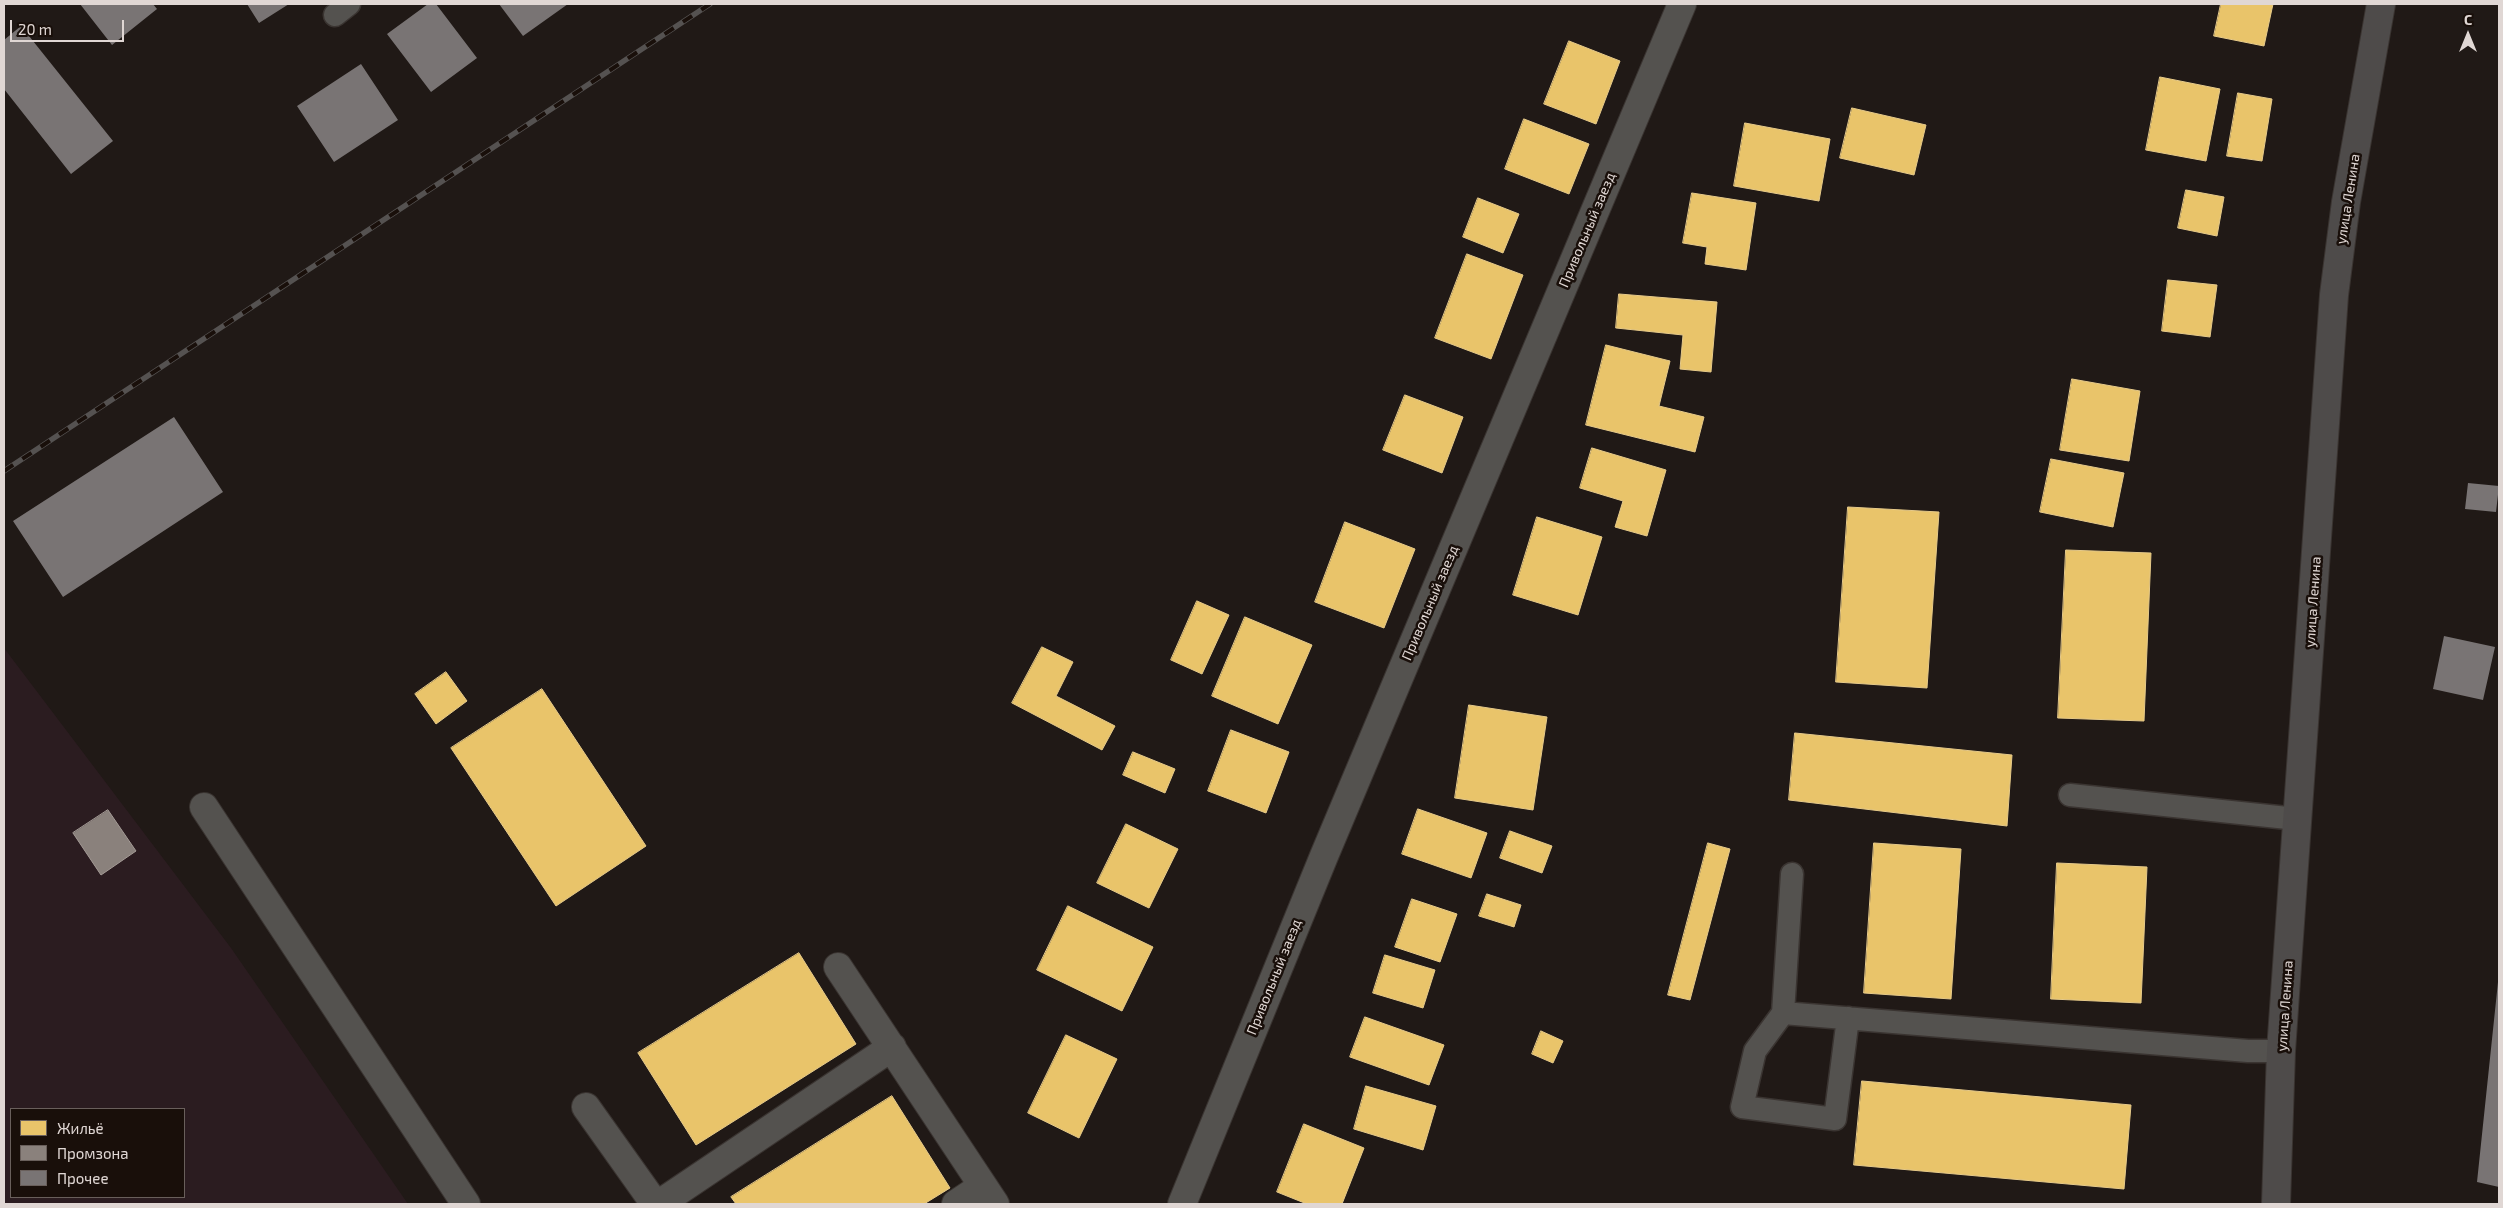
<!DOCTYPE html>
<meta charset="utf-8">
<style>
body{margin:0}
#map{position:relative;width:2503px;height:1208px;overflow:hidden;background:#201916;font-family:"Exo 2",sans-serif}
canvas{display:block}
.frame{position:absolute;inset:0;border:5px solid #e0d7d4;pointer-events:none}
.legend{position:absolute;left:10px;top:1108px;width:175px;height:90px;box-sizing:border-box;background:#190f0a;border:1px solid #695f5b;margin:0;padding:6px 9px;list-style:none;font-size:15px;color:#e0d7d4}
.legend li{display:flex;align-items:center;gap:10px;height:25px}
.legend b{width:25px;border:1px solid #695f5b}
.north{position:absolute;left:2443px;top:10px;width:50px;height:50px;-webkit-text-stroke:4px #190f0a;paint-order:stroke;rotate:0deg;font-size:14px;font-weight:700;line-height:20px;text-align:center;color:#e0d7d4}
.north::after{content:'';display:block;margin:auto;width:18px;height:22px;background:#e0d7d4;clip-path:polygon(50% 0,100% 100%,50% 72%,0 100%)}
.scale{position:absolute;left:10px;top:20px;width:114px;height:22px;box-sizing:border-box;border:2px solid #e0d7d4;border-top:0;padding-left:6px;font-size:15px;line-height:18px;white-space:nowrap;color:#e0d7d4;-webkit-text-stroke:4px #190f0a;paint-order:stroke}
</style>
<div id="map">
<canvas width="2503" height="1208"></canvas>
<div class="frame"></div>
<ul class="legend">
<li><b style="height:14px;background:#e9c46a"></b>Жильё</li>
<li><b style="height:14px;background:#8a817c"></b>Промзона</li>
<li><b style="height:14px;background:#797474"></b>Прочее</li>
</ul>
<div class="north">С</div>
<div class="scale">20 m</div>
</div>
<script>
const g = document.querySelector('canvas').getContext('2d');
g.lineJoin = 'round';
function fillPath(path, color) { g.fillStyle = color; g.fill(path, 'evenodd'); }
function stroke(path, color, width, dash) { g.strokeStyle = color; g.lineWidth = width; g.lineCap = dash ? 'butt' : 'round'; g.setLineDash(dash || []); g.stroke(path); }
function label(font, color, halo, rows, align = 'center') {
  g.font = font + ' "Exo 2",sans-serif'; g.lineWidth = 5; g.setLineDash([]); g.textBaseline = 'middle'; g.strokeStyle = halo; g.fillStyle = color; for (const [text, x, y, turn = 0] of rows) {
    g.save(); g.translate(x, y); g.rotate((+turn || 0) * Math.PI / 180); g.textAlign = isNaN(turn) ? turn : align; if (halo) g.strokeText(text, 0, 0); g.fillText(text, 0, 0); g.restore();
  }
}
const industrial = new Path2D(`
 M4,648L231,948L408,1204H4ZM11,1109H184V1197H11Z`);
const homes = new Path2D(`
 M2221,4H2273L2264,46L2214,36Z
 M1569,41L1620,61L1596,124L1544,104Z
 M2160,77L2220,89L2206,161L2146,150Z
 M2238,93L2272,99L2262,161L2227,156Z
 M1852,108L1926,125L1914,175L1840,158Z
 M1524,119L1589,144L1569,194L1505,169Z
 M1745,123L1830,139L1819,201L1734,186Z
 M2186,190L2224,197L2217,236L2178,228Z
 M1692,193L1756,203L1746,270L1705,264L1707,247L1683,243Z
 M1478,198L1519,214L1503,253L1463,237Z
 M1467,254L1523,275L1491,359L1435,338Z
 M2168,280L2217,285L2210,337L2162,331Z
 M1619,294L1717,302L1711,372L1680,369L1683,335L1616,328Z
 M1606,345L1670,361L1659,406L1704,417L1695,452L1586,425Z
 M2072,379L2140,391L2129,461L2060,450Z
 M1405,395L1463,417L1442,473L1383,450Z
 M1592,448L1666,470L1647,536L1615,527L1623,501L1580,488Z
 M2051,459L2124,473L2113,527L2040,512Z
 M1848,507L1939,512L1927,688L1836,682Z
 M1537,517L1602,537L1578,615L1513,595Z
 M1345,522L1415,549L1384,628L1315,602Z
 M2066,550L2151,553L2144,721L2058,718Z
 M1197,601L1229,615L1202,674L1171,660Z
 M1245,617L1312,645L1278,724L1212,696Z
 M1042,647L1073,662L1056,696L1115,726L1102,750L1012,703Z
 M446,672L467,701L436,724L415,694Z
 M542,689L646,846L556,906L451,748Z
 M1469,705L1547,717L1533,810L1455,798Z
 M1231,730L1289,752L1266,813L1208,791Z
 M1795,733L2012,755L2007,826L1789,800Z
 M1133,752L1175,769L1165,793L1123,775Z
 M1418,809L1487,833L1471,878L1402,854Z
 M1126,824L1178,849L1149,908L1097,883Z
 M1510,831L1552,846L1542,873L1500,858Z
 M1708,843L1730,849L1690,1000L1668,995Z
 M1874,843L1961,849L1951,999L1864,993Z
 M2057,863L2147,867L2141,1003L2051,999Z
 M1487,894L1521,905L1514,927L1479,916Z
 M1412,899L1457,914L1440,962L1395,947Z
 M1068,906L1153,947L1122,1011L1037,970Z
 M799,953L856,1044L696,1145L638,1053Z
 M1385,955L1435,970L1423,1008L1373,993Z
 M1365,1017L1444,1045L1429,1085L1350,1057Z
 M1541,1031L1563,1041L1553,1063L1532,1054Z
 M1066,1035L1117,1059L1079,1138L1028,1113Z
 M1862,1081L2131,1105L2124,1189L1854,1165Z
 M1366,1086L1436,1106L1423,1150L1354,1129Z
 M892,1096L950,1188L924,1204H736L731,1197Z
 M1304,1124L1364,1148L1342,1204H1307L1277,1192Z`);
const industry = new Path2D(`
 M108,810L136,851L101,875L73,833Z`);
const building = new Path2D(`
 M80,4H153L157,9L112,45Z
 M247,4H289L259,23Z
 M428,4H436L477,58L431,92L387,34Z
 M499,4H568L523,36Z
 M21,26L113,141L71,174L4,89V40Z
 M361,64L398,120L334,162L297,106Z
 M174,417L223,492L63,597L13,521Z
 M2468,483L2499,486L2496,512L2465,509Z
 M2444,636L2495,647L2483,700L2433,689Z
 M2498,982H2499V1187L2477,1182Z`);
const lane = new Path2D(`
 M335,15L349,4
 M2070,795L2297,819
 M1792,874L1783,1013L2248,1051H2281
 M1783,1013L1755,1051L1742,1107L1835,1119L1848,1018`);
const street = new Path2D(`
 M204,807L466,1204
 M838,967L995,1204
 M586,1107L655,1204
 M659,1204L892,1047
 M956,1204L983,1186
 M1182,1204L1324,856L1682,4`);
const secondary = new Path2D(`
 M2276,1204L2281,1051L2334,295L2346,202L2381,4`);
const rail = new Path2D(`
 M4,471L710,4`);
const streetNames = [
 ["улица Ленина",2348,199,-81],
 ["Привольный заезд",1587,230,-67],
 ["улица Ленина",2313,602,-86],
 ["Привольный заезд",1430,603,-67],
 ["Привольный заезд",1274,977,-68],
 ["улица Ленина",2285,1006,-86]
];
fillPath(industrial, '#2b1c20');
fillPath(homes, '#e9c46a');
stroke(homes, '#e6ca8a', 1);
fillPath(industry, '#8a817c');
stroke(industry, '#a49b96', 1);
fillPath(building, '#797474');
stroke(lane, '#3a3431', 25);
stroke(street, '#3a3431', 30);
stroke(secondary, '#3a3431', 30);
stroke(lane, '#54524f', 22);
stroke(street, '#54524f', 28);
stroke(secondary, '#4e4b4a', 28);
stroke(rail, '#555251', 5.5);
stroke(rail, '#190f0a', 4, [11]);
label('14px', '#e0d7d4', '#190f0a', streetNames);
</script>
